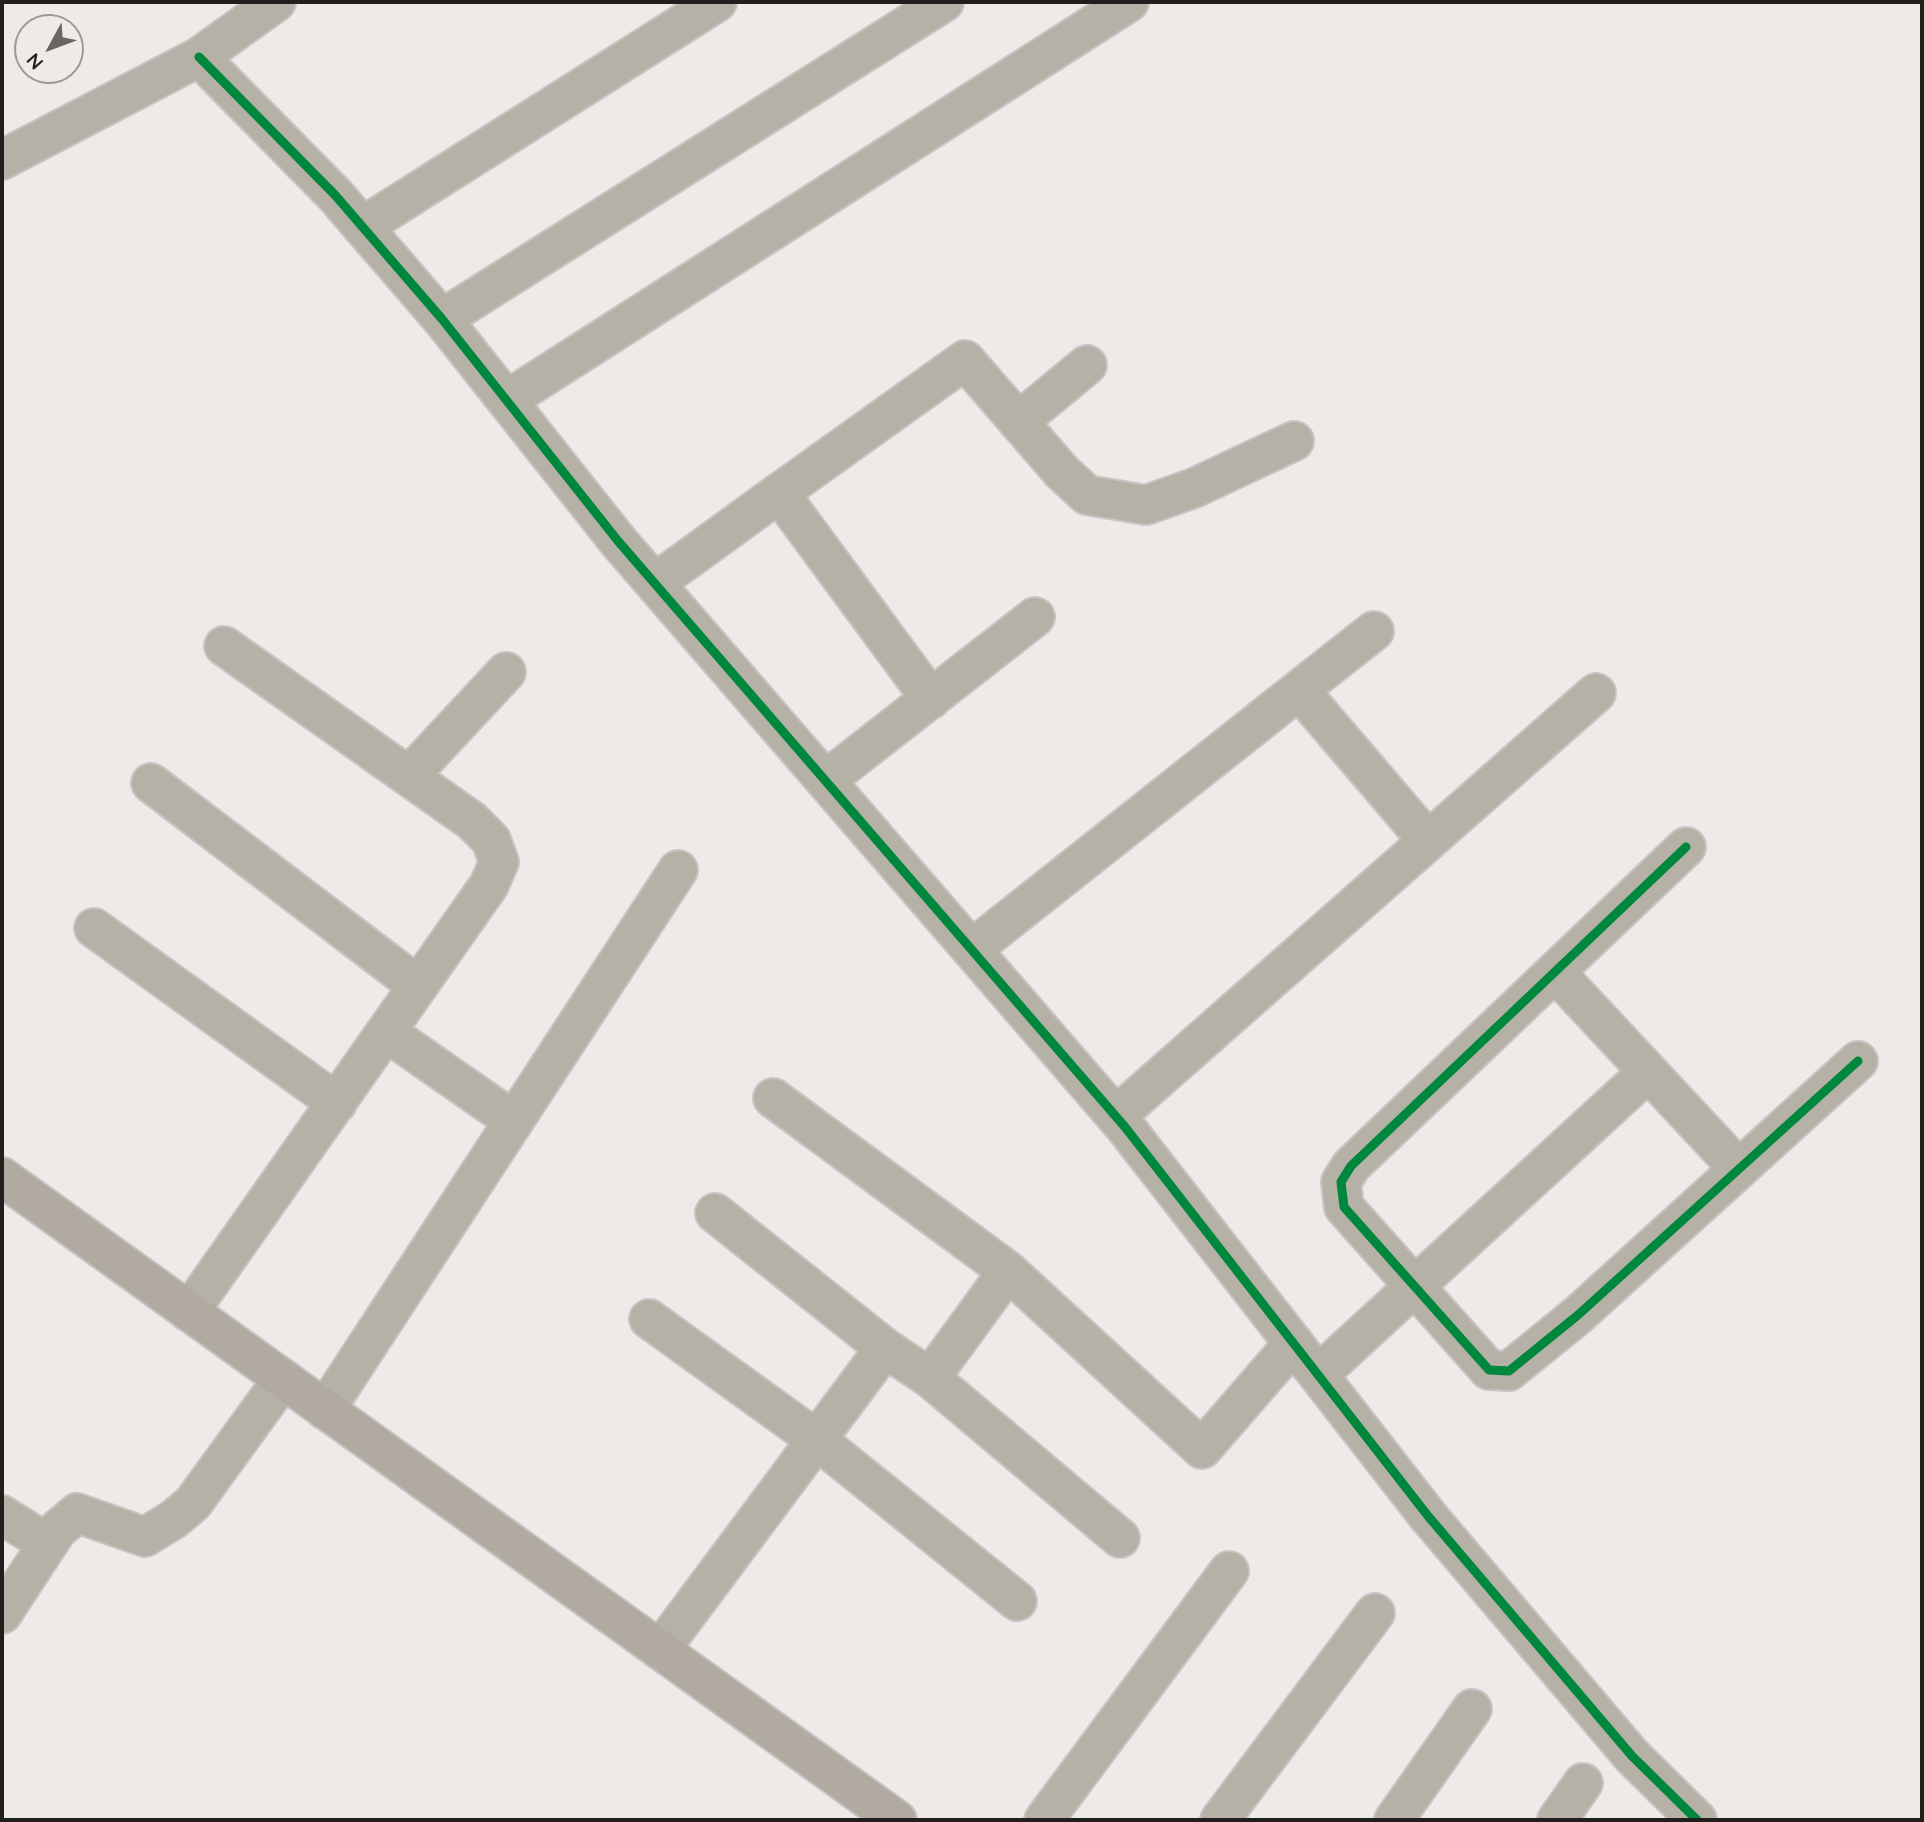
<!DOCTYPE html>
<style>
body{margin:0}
#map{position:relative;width:1924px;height:1822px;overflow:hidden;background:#edeae8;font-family:Quicksand,sans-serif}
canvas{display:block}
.frame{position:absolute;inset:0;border:4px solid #201f1d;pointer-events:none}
.north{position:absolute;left:14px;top:14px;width:70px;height:70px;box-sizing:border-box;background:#efeae6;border:2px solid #9c9996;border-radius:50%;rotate:229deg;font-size:19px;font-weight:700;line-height:28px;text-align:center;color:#201f1d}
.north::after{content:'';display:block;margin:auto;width:24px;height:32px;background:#686664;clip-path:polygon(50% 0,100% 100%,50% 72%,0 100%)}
</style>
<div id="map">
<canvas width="1924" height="1822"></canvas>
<div class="frame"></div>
<div class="north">N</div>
</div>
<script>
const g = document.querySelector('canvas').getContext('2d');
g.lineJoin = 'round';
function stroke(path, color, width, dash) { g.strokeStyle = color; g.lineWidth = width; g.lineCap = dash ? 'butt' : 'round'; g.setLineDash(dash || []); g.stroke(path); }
const street = new Path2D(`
 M199,57L335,195L442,319L618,541L1125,1127L1428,1516L1632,1756L1697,1820
 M2,160L199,57L276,2
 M362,227L717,2
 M442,319L944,2
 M507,400L1129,2
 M1018,422L1087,365
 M655,583L779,493
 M1299,690L1374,631
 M931,699L779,493L965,360L1062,472L1087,495L1146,505L1194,488L1294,441
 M409,776L506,672
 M826,780L1035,617
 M151,783L418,986
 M1686,847L1351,1166L1341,1182L1344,1207L1489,1370L1509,1371L1578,1315L1858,1061
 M94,928L337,1103
 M972,949L1299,690L1428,841
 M1555,972L1739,1169
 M386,1032L514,1121
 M773,1098L1008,1271
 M1116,1116L1596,693
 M715,1213L885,1348
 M189,1312L489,885L499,862L491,840L472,821L224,646
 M649,1319L817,1440L1017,1601
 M1318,1375L1648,1072
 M930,1378L1120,1538
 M325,1410L678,870
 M2,1515L48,1544
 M2,1614L57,1530L77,1513L145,1537L174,1519L193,1503L283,1379
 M660,1650L885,1348L930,1378L1008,1271L1202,1449L1294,1343
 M1044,1820L1229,1571
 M1220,1820L1375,1613
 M1394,1820L1472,1709
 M1557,1820L1583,1783`);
const primary = new Path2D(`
 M2,1177L897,1820`);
const cycleway = new Path2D(`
 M199,57L335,195L442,319L618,541L1125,1127L1428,1516L1632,1756L1697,1820
 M1686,847L1351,1166L1341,1182L1344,1207L1489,1370L1509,1371L1578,1315L1858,1061`);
stroke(street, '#c7c5c4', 42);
stroke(primary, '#c7c5c4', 42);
stroke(street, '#b6b1a6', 38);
stroke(primary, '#b0aaa1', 38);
stroke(cycleway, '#00873e', 9);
</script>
